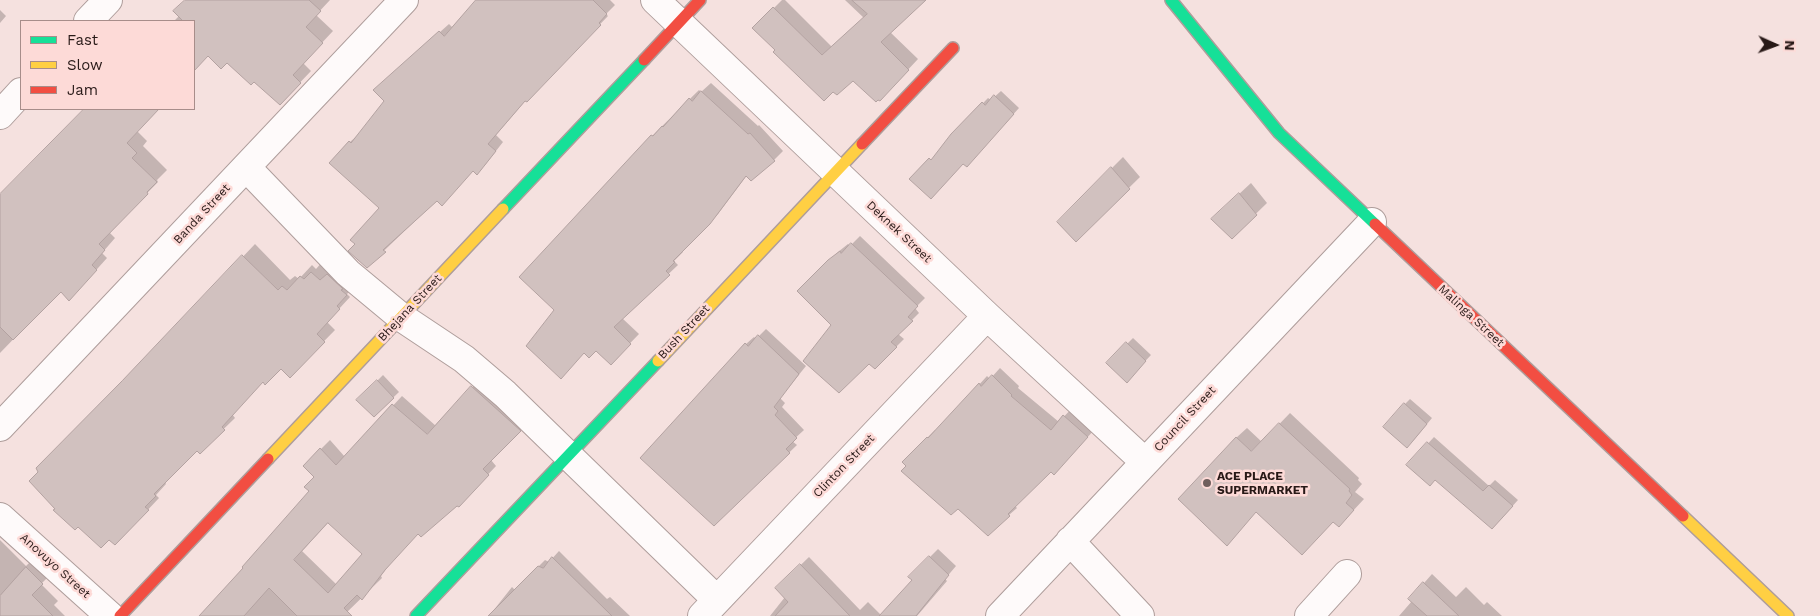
<!DOCTYPE html>
<style>
body{margin:0}
#map{position:relative;width:1820px;height:616px;overflow:hidden;background:#f5e1df;font-family:"Work Sans",sans-serif}
canvas{display:block}
.legend{position:absolute;left:20px;top:20px;width:175px;height:90px;box-sizing:border-box;background:#fddad7;border:1px solid #a88d8a;margin:0;padding:6px 9px;list-style:none;font-size:15px;color:#281917}
.legend li{display:flex;align-items:center;gap:10px;height:25px}
.legend b{width:25px;border:1px solid #a88d8a}
.north{position:absolute;left:1750px;top:20px;width:50px;height:50px;-webkit-text-stroke:4px #fddad7;paint-order:stroke;rotate:92deg;font-size:14px;font-weight:700;line-height:20px;text-align:center;color:#281917}
.north::after{content:'';display:block;margin:auto;width:18px;height:22px;background:#281917;clip-path:polygon(50% 0,100% 100%,50% 72%,0 100%)}
</style>
<div id="map">
<canvas width="1820" height="616"></canvas>
<ul class="legend">
<li><b style="height:6px;background:#16e098"></b>Fast</li>
<li><b style="height:6px;background:#ffcf43"></b>Slow</li>
<li><b style="height:6px;background:#f24e42"></b>Jam</li>
</ul>
<div class="north">N</div>
</div>
<script>
const g = document.querySelector('canvas').getContext('2d');
g.lineJoin = 'round';
function fillPath(path, color) { g.fillStyle = color; g.fill(path, 'evenodd'); }
function stroke(path, color, width, dash) { g.strokeStyle = color; g.lineWidth = width; g.lineCap = dash ? 'butt' : 'round'; g.setLineDash(dash || []); g.stroke(path); }
function label(font, color, halo, rows, align = 'center') {
  g.font = font + ' "Work Sans",sans-serif'; g.lineWidth = 5; g.setLineDash([]); g.textBaseline = 'middle'; g.strokeStyle = halo; g.fillStyle = color; for (const [text, x, y, turn = 0] of rows) {
    g.save(); g.translate(x, y); g.rotate((+turn || 0) * Math.PI / 180); g.textAlign = isNaN(turn) ? turn : align; if (halo) g.strokeText(text, 0, 0); g.fillText(text, 0, 0); g.restore();
  }
}
const shadow = new Path2D(`
 M187,0H330L316,15L333,31L303,63L311,71L291,92L254,80L227,61L208,54L194,69V21H174L179,16Z
 M478,0H610L615,5L606,14L608,16L535,92L526,100L496,135L503,142L485,165L477,173L473,170L437,200L367,267L381,208L350,142L359,134L386,101L384,82L449,24L453,28Z
 M782,0H785L832,47L864,18L845,0H924L890,32L918,59L889,90L853,79L776,50L754,28Z
 M0,10L6,16L0,23Z
 M711,83L758,126L759,125L783,151L774,160L747,175L718,214L681,251L683,252L674,261L678,265L622,318L639,334L611,363L520,277L652,136L699,90L701,92Z
 M1001,91L1019,108L972,160L911,179L936,155L952,135L988,98L991,100Z
 M85,109H158L137,131L147,141L143,146L167,170L157,180L158,182L109,232L115,238L102,253L107,258L80,288L61,290L0,353V196Z
 M1123,157L1140,177L1076,240L1058,222Z
 M1251,183L1267,203L1232,237L1224,208Z
 M860,236L925,298L915,308L919,313L898,334L904,339L875,368L798,291L838,252L848,244L850,246Z
 M255,244L290,280L295,276L299,279L312,265L316,269L323,261L357,283L347,294L350,297L327,322L335,330L290,376L281,367L263,381L232,414L235,418L200,452L197,449L165,482L166,484L156,495L159,498L127,532L124,382Z
 M766,329L806,366L780,398L785,403L782,407L804,430L792,441L797,445L714,525L642,458L746,344L754,337L756,339Z
 M1133,338L1151,355L1132,375L1108,363Z
 M1000,368L1019,386L1018,388L1059,422L1072,408L1095,429L1062,465L1051,470L1015,506L1017,508L1009,515L927,438L935,430L937,431L987,376L990,379Z
 M383,375L399,392L374,416L358,400Z
 M481,378L528,422L491,460L496,466L467,497L418,533L393,560L381,576L382,578L343,616H201L311,491L316,477L304,466L330,440L345,457L402,396L436,426ZM328,522L363,554L337,585L302,551Z
 M1410,399L1432,418L1413,441L1405,404Z
 M1290,413L1359,478L1358,480L1362,484L1355,492L1364,499L1339,526L1333,521L1313,543L1236,438L1247,428L1262,442Z
 M1434,437L1489,486L1495,480L1518,500L1498,522L1436,479L1408,465Z
 M0,540L26,566L35,557L52,573L41,584L58,601L54,605L65,616H0Z
 M938,549L956,566L945,579L947,581L917,616H770L785,597L777,588L809,557L860,610L868,602L881,615L914,580L910,577Z
 M559,551L607,599L610,597L630,616H489L512,587L515,590L545,560L549,562Z
 M1432,574L1456,597L1466,587L1484,605L1487,602L1502,616H1399L1412,601L1410,599Z`);
const building = new Path2D(`
 M185,0H309L321,11L306,27L323,43L293,75L301,83L280,105L254,82L251,85L227,63L221,69L208,56L194,71V21H183L173,11Z
 M476,0H593L607,14L599,23L601,25L527,102L525,101L488,144L496,151L477,175L473,171L442,206L437,201L383,250L386,252L367,268L348,251L355,244L350,240L379,208L329,163L349,141L351,143L384,101L373,90L439,31L444,36Z
 M852,0H926L881,42L909,70L880,101L878,100L876,102L853,81L837,95L833,92L824,101L773,52L775,50L752,28L773,7L822,55L867,14Z
 M701,91L748,134L750,133L775,161L751,181L746,176L710,224L673,261L675,262L666,271L670,275L614,327L631,344L611,365L596,351L589,358L584,353L561,379L526,346L554,310L519,277L651,135L653,136L662,126L663,127L689,98L692,101Z
 M994,95L1014,114L967,167L963,164L931,199L909,179L929,158L931,160L951,134L982,102L985,105Z
 M84,109H159L127,143L137,153L132,158L157,182L147,192L148,194L99,244L105,250L92,265L97,270L69,301L61,292L13,340L0,327V194Z
 M1111,167L1130,189L1076,242L1057,222Z
 M1239,193L1257,215L1232,239L1211,219Z
 M851,243L918,306L908,317L913,321L891,342L897,347L875,369L869,364L839,393L803,361L831,325L797,291L828,260L840,251L841,253Z
 M242,255L278,290L282,286L287,290L300,276L304,279L311,272L320,280L327,274L343,289L341,290L347,295L337,306L340,309L317,334L325,342L290,378L281,369L265,385L263,382L222,427L225,430L200,454L197,451L154,494L156,496L145,507L149,510L115,545L109,540L101,548L78,527L75,530L53,510L55,509L29,481L38,472L36,468L122,381Z
 M758,335L799,374L774,407L778,411L775,415L797,438L786,449L790,453L714,526L640,458L745,343L748,346Z
 M1126,342L1146,361L1127,383L1106,363Z
 M992,375L1012,395L1011,396L1051,430L1063,415L1088,437L1054,475L1051,472L1008,514L1010,516L988,536L958,509L951,515L901,471L906,466L902,462L927,437L928,438L979,383L981,386Z
 M377,380L394,398L374,417L356,400Z
 M471,386L521,431L483,469L489,475L459,507L457,506L421,537L418,534L385,570L362,600L357,595L344,608L352,616H297L269,588L244,616H199L243,568L242,567L309,491L304,487L314,477L303,466L320,448L336,465L392,404L427,434ZM328,523L362,554L328,593L294,560Z
 M1404,403L1427,424L1407,448L1383,427Z
 M1279,423L1350,489L1349,491L1352,495L1346,503L1354,510L1339,527L1333,522L1302,555L1256,512L1227,546L1178,499L1236,437L1251,451Z
 M1427,442L1483,491L1489,485L1513,506L1492,529L1435,480L1430,486L1406,465Z
 M929,556L949,575L916,616H879L912,580L908,577Z
 M552,557L612,616H488L538,566L543,568Z
 M800,564L850,616H775L788,602L775,588Z
 M26,567L43,584L32,595L53,616H0V596Z
 M1423,582L1459,616H1427L1408,599Z`);
const street = new Path2D(`
 M655,0L987,316L1145,462
 M88,21L108,0
 M0,115L21,92
 M246,167L348,273L401,317L464,359L505,394L717,600
 M0,427L404,0
 M0,517L110,616
 M1070,541L1140,616
 M702,616L987,316
 M1000,616L1372,222
 M1309,616L1347,574`);
const fast = new Path2D(`
 M1171,0L1279,133L1375,224
 M503,209L644,60
 M416,616L658,361`);
const slow = new Path2D(`
 M658,361L862,144
 M268,459L503,209
 M1683,516L1788,616`);
const jam = new Path2D(`
 M644,60L700,0
 M862,144L953,48
 M1375,224L1683,516
 M120,616L268,459`);
const markers = [
 [1207,483,5,"#705f5d"]
];
const streetNames = [
 ["Banda Street",202,214,-47],
 ["Deknek Street",899,232,43],
 ["Bhejana Street",410,308,-47],
 ["Malinga Street",1471,316,43],
 ["Bush Street",684,332,-47],
 ["Council Street",1185,419,-47],
 ["Clinton Street",844,466,-46],
 ["Anovuyo Street",55,566,42]
];
const poiNames = [
 ["ACE PLACE",1217,476],
 ["SUPERMARKET",1217,490]
];
fillPath(shadow, '#0003');
fillPath(building, '#d1c1bf');
stroke(building, '#b3a2a1', 1);
stroke(street, '#ae9d9b', 30);
stroke(fast, '#ae9d9b', 14);
stroke(slow, '#ae9d9b', 14);
stroke(jam, '#ae9d9b', 14);
stroke(street, '#fefafa', 28);
stroke(fast, '#16e098', 11);
stroke(slow, '#ffcf43', 11);
stroke(jam, '#f24e42', 11);
for (const [x, y, r, color] of markers) { const dot = new Path2D(); dot.arc(x, y, r, 0, 2 * Math.PI); g.fillStyle = color; g.fill(dot); stroke(dot, '#fddad7', 2); }
label('12px', '#281917', '#fddad7', streetNames);
label('bold 12px', '#281917', '#fddad7', poiNames, 'left');
</script>
